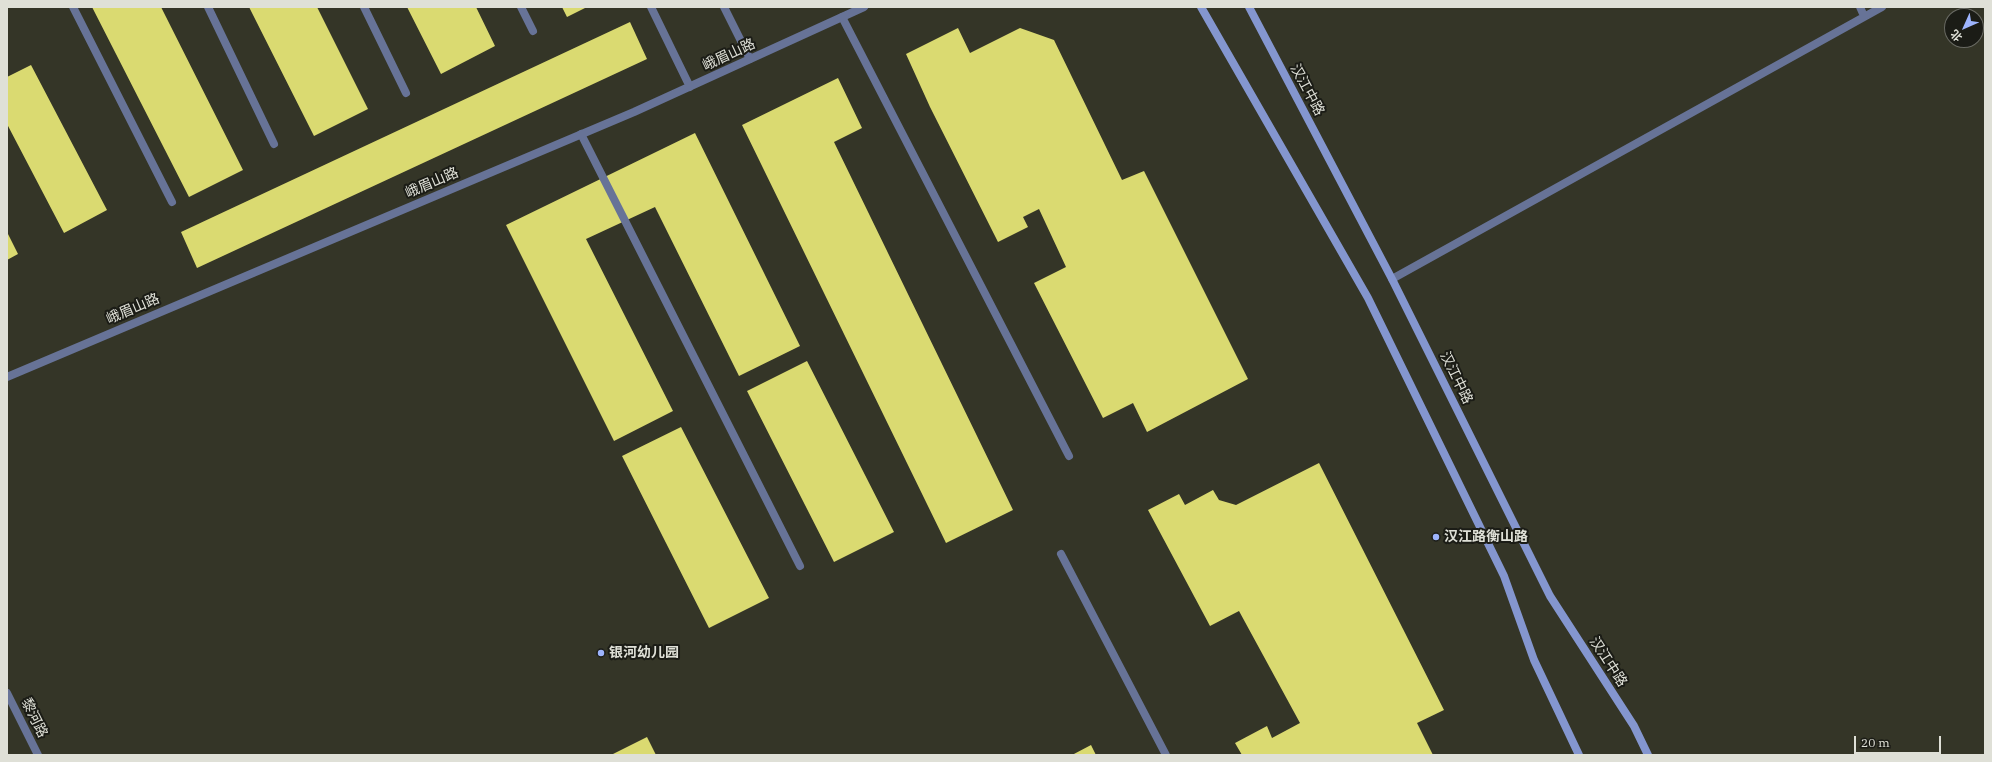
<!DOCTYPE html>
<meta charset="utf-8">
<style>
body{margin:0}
#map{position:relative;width:1992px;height:762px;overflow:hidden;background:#343527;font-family:"IBM Plex Serif","Noto Sans SC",serif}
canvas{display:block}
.frame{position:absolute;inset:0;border:8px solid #dfe0d7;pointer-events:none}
.north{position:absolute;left:1944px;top:8px;width:40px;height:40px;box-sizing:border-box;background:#1b1c16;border:1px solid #696a63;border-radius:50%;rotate:225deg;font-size:11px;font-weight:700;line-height:16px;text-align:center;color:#dfe0d7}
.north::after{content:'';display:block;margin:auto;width:14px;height:18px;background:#9db4fd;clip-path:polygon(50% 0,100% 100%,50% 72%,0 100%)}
.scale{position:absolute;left:1854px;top:736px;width:87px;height:18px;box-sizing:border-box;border:2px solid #dfe0d7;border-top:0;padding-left:5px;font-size:12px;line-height:14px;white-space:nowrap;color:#dfe0d7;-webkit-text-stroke:3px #1b1c16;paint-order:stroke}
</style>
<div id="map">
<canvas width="1992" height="762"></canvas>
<div class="frame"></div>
<div class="north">北</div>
<div class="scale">20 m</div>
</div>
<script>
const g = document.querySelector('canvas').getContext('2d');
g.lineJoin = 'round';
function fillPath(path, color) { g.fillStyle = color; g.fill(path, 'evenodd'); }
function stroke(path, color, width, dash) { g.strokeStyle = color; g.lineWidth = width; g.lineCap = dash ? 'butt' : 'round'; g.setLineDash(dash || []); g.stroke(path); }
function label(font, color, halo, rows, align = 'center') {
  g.font = font + ' "IBM Plex Serif","Noto Sans SC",serif'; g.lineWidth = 4; g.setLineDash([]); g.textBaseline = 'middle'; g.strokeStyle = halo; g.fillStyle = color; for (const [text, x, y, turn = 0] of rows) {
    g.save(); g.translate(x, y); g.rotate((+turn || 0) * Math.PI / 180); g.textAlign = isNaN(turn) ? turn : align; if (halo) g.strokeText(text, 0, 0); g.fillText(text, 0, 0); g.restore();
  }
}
const building = new Path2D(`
 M92,7H161L243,170L189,197Z
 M249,7H317L368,109L314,136Z
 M407,7H476L495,46L441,74Z
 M562,7H587L567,17Z
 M630,22L647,59L197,268L181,232Z
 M958,28L970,53L1020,28L1054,40L1122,180L1144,171L1248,379L1147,432L1133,403L1103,418L1034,283L1066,267L1039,209L1023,217L1028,227L998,242L930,107L906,54Z
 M31,65L107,210L64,233L7,124V77Z
 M838,78L862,128L834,142L1013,510L946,543L742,125Z
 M695,133L800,346L739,376L655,207L586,239L673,411L614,441L506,225Z
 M7,232L18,254L7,260Z
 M807,361L894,532L834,562L747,391Z
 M681,427L769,598L709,628L622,456Z
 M1319,463L1444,710L1417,723L1433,755H1242L1235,743L1267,726L1272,738L1300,723L1239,611L1210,626L1148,510L1179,494L1185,505L1213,490L1219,500L1236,505Z
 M647,737L656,755H611Z
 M1091,745L1096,755H1072Z`);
const lane = new Path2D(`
 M73,7L172,202
 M208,7L274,144
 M364,7L406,93
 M521,7L533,31
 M724,7L750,59
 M842,17L1069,456
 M581,134L800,566
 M1061,554L1166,755`);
const street = new Path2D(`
 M651,7L690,87
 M1860,7L1864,16
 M1392,279L1882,7
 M7,377L634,112L864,7
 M7,693L38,755`);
const secondary = new Path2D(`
 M1201,7L1368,298L1504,576L1534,660L1579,755
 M1249,7L1392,279L1550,596L1634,726L1648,755`);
const markers = [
 [1436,537,4,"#9db4fd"],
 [601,653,4,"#9db4fd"]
];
const streetNames = [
 ["峨眉山路",729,55,-25],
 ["汉江中路",1307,90,62],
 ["峨眉山路",432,183,-23],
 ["峨眉山路",133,309,-23],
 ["汉江中路",1456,378,64],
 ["汉江中路",1608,662,57],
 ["黎河路",34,718,64]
];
const poiNames = [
 ["汉江路衡山路",1444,537],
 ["银河幼儿园",609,653]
];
fillPath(building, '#dada71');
stroke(lane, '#677397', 8);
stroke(street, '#677397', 8);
stroke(secondary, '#8496cf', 8);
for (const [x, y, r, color] of markers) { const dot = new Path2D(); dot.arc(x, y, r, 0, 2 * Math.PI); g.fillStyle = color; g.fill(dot); stroke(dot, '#1b1c16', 1.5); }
label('14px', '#dfe0d7', '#1b1c16', streetNames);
label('bold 14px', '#dfe0d7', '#1b1c16', poiNames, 'left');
</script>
